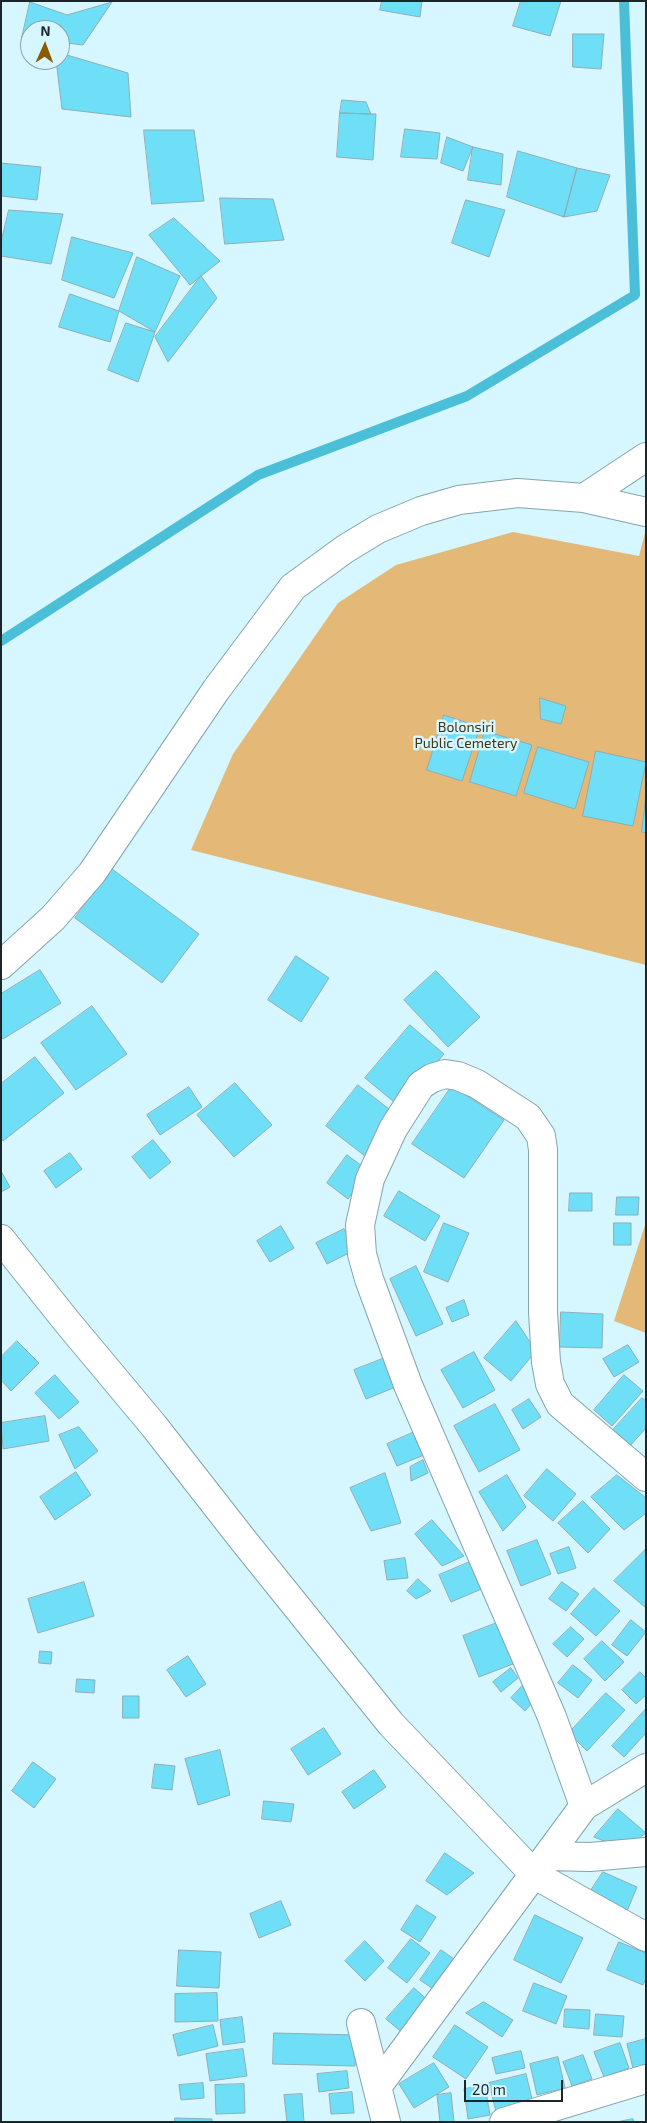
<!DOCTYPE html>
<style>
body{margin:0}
#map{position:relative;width:647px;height:2123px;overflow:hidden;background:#d6f7ff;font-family:"Exo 2",sans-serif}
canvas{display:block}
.frame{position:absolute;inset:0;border:2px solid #1a2629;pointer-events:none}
.north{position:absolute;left:20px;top:20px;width:50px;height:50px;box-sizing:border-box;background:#d6f7ff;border:1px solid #8ba3a9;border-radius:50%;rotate:2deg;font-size:14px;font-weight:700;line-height:20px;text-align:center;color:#1a2629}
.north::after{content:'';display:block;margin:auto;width:18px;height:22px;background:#895c00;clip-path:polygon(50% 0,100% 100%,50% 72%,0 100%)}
.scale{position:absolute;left:464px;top:2080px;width:99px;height:22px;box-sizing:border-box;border:2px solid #1a2629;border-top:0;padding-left:6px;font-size:15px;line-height:18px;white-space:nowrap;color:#1a2629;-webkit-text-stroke:4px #d6f7ff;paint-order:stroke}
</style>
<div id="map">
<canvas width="647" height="2123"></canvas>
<div class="frame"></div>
<div class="north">N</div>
<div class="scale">20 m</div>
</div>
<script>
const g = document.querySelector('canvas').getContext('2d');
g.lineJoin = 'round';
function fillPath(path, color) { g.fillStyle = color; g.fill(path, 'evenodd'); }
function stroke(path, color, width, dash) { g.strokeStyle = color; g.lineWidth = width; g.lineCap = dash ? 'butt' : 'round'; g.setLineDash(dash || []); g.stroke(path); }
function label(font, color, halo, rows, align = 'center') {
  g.font = font + ' "Exo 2",sans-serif'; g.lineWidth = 5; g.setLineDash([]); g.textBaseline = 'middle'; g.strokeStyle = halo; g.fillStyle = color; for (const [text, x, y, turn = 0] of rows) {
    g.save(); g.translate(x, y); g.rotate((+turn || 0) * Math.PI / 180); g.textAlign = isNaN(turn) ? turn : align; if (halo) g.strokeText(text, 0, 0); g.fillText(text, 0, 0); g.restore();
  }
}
const green = new Path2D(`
 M646,529V965L191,850L233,754L338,603L396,565L513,532L639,556Z
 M646,1222V1333L614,1321Z`);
const stream = new Path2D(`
 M1,641L258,475L467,396L635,295L624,1`);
const building = new Path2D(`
 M382,1H422L420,17L380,10Z
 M521,1H561L550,36L513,26Z
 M30,2L67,15L112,2L83,45L60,42V30H30V39L22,38Z
 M573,34H604L601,69L573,67Z
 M60,53L128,73L131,117L62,109L56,60H60Z
 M342,100L366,102L371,114L340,113Z
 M340,113L376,114L373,160L337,157Z
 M405,129L440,133L437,159L401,157Z
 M144,130H194L204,201L152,204Z
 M447,137L473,147L463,171L441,163Z
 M473,147L503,154L501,185L468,180Z
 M518,151L577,168L564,217L507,197Z
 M1,163L41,167L37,200L1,196Z
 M577,168L610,175L597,211L564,217Z
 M220,198L273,199L284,240L225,244Z
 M466,200L505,210L489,257L452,243Z
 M9,210L63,214L51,264L1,256V242Z
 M174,218L220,261L190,285L149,235Z
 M72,237L133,253L114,298L62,280Z
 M137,257L180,276L155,332L119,311Z
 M201,276L217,298L168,362L155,337Z
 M70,294L119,311L110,342L59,327Z
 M126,323L155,332L138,382L108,370Z
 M540,698L566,706L561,724L541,719Z
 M444,715L480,727L462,781L427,770Z
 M485,731L532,745L516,796L470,782Z
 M538,747L589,762L575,809L524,793Z
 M596,751L646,762L633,826L583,816Z
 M646,795V833L642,832Z
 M112,869L199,934L162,983L75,918Z
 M296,956L329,978L301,1022L268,1000Z
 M40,970L61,1003L3,1039L1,1036V994Z
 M436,971L480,1017L448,1047L404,1000Z
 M92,1006L127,1054L76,1090L41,1043Z
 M410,1025L444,1054L399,1106L365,1078Z
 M35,1057L64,1093L3,1141L1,1138V1084Z
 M235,1083L272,1125L234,1157L197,1115Z
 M358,1085L398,1116L365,1156L326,1126Z
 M452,1086L504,1120L464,1178L412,1144Z
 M189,1087L202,1107L160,1135L147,1115Z
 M153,1140L171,1162L150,1179L132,1157Z
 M70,1153L82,1169L56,1188L44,1171Z
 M347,1155L369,1171L348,1199L327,1183Z
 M1,1171L10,1187L1,1192Z
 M399,1191L440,1216L425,1241L384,1216Z
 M570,1193H592V1211H569Z
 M617,1197H639L638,1215H616Z
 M444,1223L469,1233L448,1282L424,1272Z
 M614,1223H631V1245H614Z
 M281,1226L294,1248L270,1262L257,1241Z
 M344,1229L355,1250L327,1264L316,1243Z
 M416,1266L443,1324L416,1336L390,1279Z
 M464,1300L469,1315L452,1322L446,1308Z
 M561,1312L603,1314L602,1348L560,1347Z
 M516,1321L536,1351L511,1381L484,1358Z
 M17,1341L39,1363L11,1391L1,1380V1357Z
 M628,1345L639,1362L614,1377L603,1359Z
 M474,1352L495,1390L463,1408L441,1370Z
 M390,1356L401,1385L366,1399L354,1370Z
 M55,1375L79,1402L59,1419L35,1393Z
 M624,1375L643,1391L612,1426L594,1410Z
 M642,1398L646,1401V1428L628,1448L611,1432Z
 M529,1399L541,1417L523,1429L512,1410Z
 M495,1404L520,1450L479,1472L454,1426Z
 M45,1416L49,1441L3,1449L1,1423Z
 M79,1427L98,1451L75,1469L59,1435Z
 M419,1430L429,1453L397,1466L387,1444Z
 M423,1460L428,1473L411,1481L410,1467Z
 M547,1469L576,1494L553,1521L524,1496Z
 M76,1472L91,1495L55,1520L40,1497Z
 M385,1473L401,1523L371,1531L350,1488Z
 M507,1475L526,1507L503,1531L479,1492Z
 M617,1475L646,1498V1513L624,1530L591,1497Z
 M583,1501L610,1529L588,1553L558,1523Z
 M432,1520L464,1556L442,1566L415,1534Z
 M537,1540L551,1574L521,1586L507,1551Z
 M569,1547L576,1568L558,1574L550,1554Z
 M646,1549V1608L614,1581Z
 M405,1558L408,1578L387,1580L384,1561Z
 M472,1561L484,1588L451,1602L439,1575Z
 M418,1579L431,1591L416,1599L407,1591Z
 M84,1582L94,1616L38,1633L28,1599Z
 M562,1582L579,1594L566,1611L549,1599Z
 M594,1588L620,1611L596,1636L571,1614Z
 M631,1620L646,1632L627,1656L612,1645Z
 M502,1621L518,1662L479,1677L463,1636Z
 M571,1627L584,1639L567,1657L553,1644Z
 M602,1641L624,1662L605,1681L584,1659Z
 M40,1651L52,1652L51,1664L39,1663Z
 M188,1656L206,1684L186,1697L167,1670Z
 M573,1665L592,1680L578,1698L558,1683Z
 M511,1668L518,1678L501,1692L493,1682Z
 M640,1672L646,1678V1695L636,1704L622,1690Z
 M77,1679L95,1680L94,1693L76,1692Z
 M528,1680L538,1696L525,1711L511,1698Z
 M606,1693L625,1710L587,1751L569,1733Z
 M123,1696H139V1718H123Z
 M646,1709V1733L624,1757L612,1746Z
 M324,1728L341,1754L308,1775L291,1749Z
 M220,1750L230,1795L198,1805L185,1759Z
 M33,1762L56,1779L34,1808L12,1791Z
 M155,1764L175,1766L172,1790L152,1788Z
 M374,1770L386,1787L354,1809L342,1792Z
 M264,1801L294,1804L291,1822L262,1819Z
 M618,1809L646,1833L624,1849L594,1837Z
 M445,1853L474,1873L447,1895L426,1881Z
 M603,1872L637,1887L625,1916L590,1892Z
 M281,1901L291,1925L259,1938L250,1914Z
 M417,1905L436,1917L420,1942L401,1930Z
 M535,1915L583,1938L561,1983L514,1960Z
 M411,1939L430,1953L407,1983L388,1968Z
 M365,1941L384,1961L365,1981L345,1961Z
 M619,1942L646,1953V1979L643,1985L607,1970Z
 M179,1950L221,1952L219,1988L177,1986Z
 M441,1950L460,1963L439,1993L420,1980Z
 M534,1983L567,1996L556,2024L523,2011Z
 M414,1988L431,2003L404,2034L386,2019Z
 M217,1993L218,2021L175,2022V1994Z
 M484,2002L513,2020L502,2037L466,2013Z
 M565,2009L590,2010L589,2029L564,2027Z
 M596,2014L624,2016L622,2037L594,2035Z
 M242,2017L245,2042L223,2045L220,2020Z
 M213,2025L218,2046L178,2056L173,2035Z
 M455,2025L488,2047L466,2079L433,2057Z
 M274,2033L356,2035L355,2066L273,2064Z
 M646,2039V2065L633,2068L627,2044Z
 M620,2043L629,2068L604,2077L594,2052Z
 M243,2049L247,2076L210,2081L206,2054Z
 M521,2051L525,2068L496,2074L492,2058Z
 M583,2055L592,2079L572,2086L563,2062Z
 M558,2057L565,2088L537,2095L530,2064Z
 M434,2063L449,2087L414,2108L399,2084Z
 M347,2071L349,2088L319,2092L317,2074Z
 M526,2074L533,2103L496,2112L489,2083Z
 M203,2083L204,2098L181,2100L179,2085Z
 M244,2084L245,2113L216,2114L215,2085Z
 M485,2086L490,2115L468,2119L464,2089Z
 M352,2092L354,2113L331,2114L329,2094Z
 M451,2093L454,2122H440L437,2095Z
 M302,2094L304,2122H287L284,2095Z
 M175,2118L212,2119V2122H175Z
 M633,2119L634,2122H617Z`);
const minor = new Path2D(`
 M584,498L646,457
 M1,965L53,918L92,873L216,690L293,587L345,549L378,529L421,511L459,500L518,493L584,498L646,512
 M1,1239L68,1323L154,1426L243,1540L391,1724L535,1875L646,1937
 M584,1806L552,1717L408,1385L369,1279L362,1254L360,1225L370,1179L393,1129L421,1085L432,1078L445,1074L458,1076L477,1084L528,1117L541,1136L543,1150V1312L546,1362L550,1384L560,1404L646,1477
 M548,1856L590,1857L646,1852
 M361,2023L386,2122
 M377,2087L584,1806L646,1768
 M504,2122L646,2079`);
const parkNames = [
 ["Bolonsiri",466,727],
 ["Public Cemetery",466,743]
];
fillPath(green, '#e4b877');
stroke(stream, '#4cbfd8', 10);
fillPath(building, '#6fdff8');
stroke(building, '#8eadb5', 1);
stroke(minor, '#85a4ac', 30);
stroke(minor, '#fff', 28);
label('14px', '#463212', '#d6f7ff', parkNames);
</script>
